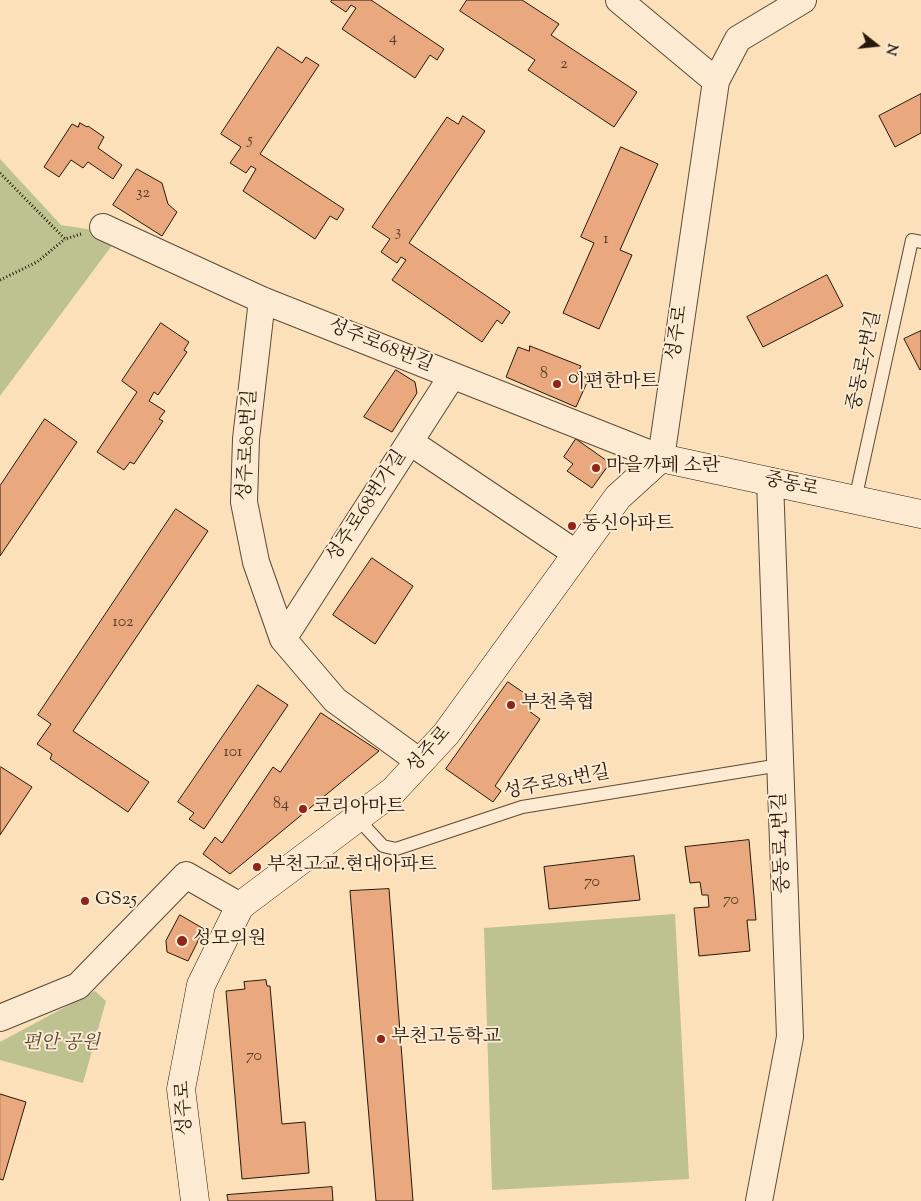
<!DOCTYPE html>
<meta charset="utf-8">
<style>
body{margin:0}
#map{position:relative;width:921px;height:1201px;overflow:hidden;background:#fbe0b9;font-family:"Sorts Mill Goudy",serif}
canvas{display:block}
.north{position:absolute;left:851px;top:20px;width:50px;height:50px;-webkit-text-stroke:4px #fcebd2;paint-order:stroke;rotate:106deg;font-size:14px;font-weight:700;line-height:20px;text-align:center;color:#26180a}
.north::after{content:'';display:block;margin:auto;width:18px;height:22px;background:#26180a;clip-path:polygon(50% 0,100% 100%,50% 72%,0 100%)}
</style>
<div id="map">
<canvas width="921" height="1201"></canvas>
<div class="north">N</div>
</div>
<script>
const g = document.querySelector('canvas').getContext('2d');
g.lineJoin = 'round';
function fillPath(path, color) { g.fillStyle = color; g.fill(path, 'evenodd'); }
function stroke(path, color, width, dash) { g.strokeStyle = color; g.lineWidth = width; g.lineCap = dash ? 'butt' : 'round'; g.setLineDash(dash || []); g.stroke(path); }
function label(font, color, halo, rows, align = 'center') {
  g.font = font + ' "Sorts Mill Goudy","Noto Serif KR",serif'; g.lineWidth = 4; g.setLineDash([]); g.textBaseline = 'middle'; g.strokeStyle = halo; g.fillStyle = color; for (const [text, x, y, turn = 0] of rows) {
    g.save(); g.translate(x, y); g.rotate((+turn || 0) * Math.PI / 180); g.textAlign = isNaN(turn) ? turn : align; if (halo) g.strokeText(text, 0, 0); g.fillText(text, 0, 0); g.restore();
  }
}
const green = new Path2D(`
 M0,159L61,225L118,234L116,240L0,396Z
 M675,914L689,1179L492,1190L484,928Z
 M95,991L106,1001L83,1083L0,1060V1042Z`);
const building = new Path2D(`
 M332,0H371L444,49L437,60L430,55L415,78L342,29L356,8L351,5L346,12L331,2Z
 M467,0H522L559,24L551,35L637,92L614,127L528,70L535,60L460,11Z
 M278,47L302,63L306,57L319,65L260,154L344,209L337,220L330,216L315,239L243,191L256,169L251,166L246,173L230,163L241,147L221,134Z
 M921,94V133L895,147L879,116Z
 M463,116L485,131L409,243L510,312L502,324L497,320L482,342L392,280L406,260L401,257L397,263L381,252L390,239L372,227L447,117L458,124Z
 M80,123L87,127L88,126L104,137L98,148L122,165L113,179L88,162L83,168L71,160L59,177L44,167L72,124L78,127Z
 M621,147L658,164L620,250L632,255L599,329L563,313L594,243L581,237Z
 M137,169L162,183L168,204L177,212L162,236L113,205Z
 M827,275L843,306L763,347L747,317Z
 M161,323L189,342L184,350L187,352L158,395L154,392L149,401L165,411L159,419L163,421L134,464L130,462L124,470L97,452L137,392L122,381Z
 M921,331V369L920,370L904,339Z
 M530,346L581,366L577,374L589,378L576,407L506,377L518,347L529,351Z
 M396,370L415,382L417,393L392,432L364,417Z
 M45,419L77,442L0,556V486Z
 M576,439L610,463L592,488L567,471L573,464L564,457Z
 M176,509L208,531L73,731L149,782L128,812L50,759L52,754L37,744L51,724L38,715Z
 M372,558L413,586L375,644L333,615Z
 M508,682L530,697L531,707L529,711L540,719L495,786L501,791L493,802L446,769Z
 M258,685L288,705L204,829L189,819L194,813L178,802Z
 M321,713L379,751L230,874L203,854L215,837L222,843L273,767L280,772Z
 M1,767L32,787L0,835V768Z
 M749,840L756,920H747L750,951L699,956L694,908L709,907L708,895H702L700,882L690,883L685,847Z
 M634,856L640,900L549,909L544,867Z
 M389,889L413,1201H376L350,891Z
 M180,915L204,929L188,961L167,952L166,941Z
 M266,980L267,986H270L282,1124L305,1122L309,1173L242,1179L226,991L245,989L244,982Z
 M0,1094L26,1102L3,1180L0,1179Z
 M332,1187L333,1201H228L227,1195Z`);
const path = new Path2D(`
 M0,173L65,239L81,234
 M0,280L37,262L65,239`);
const lane = new Path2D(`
 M855,500L912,240L921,242
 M357,818L383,846L396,849L522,807L780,765`);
const street = new Path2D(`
 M619,0L716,81
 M103,227L262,300L661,458L716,81L738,39L803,0
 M262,300L246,439L244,502L256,562L283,639L335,700L420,762
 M410,442L577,554
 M283,639L452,376
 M0,1018L78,986L186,875L240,906
 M759,1201L790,1037L770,481`);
const secondary = new Path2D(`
 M195,1201L181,1089L201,985L240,906L393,791L446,734L618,497L661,458L921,514`);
const markers = [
 [557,384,5,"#8f2418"],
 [596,468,5,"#8f2418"],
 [572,526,5,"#8f2418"],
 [511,705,5,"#8f2418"],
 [303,809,5,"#8f2418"],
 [257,867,5,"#8f2418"],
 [85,901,5,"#8f2418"],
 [182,941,6,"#8f2418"],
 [381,1039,5,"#8f2418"]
];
const numberNames = [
 ["4",393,39],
 ["2",564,65],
 ["5",250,141],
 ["32",143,194],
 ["3",398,233],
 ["1",606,240],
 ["8",544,375],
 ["102",123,623],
 ["101",233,753],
 ["84",281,805],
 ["70",592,883],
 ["70",731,901],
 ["70",254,1057]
];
const streetNames = [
 ["성주로",679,333,-82],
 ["성주로68번길",380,347,22],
 ["중동로7번길",866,361,-78],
 ["성주로80번길",249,445,-87],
 ["중동로",791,486,12],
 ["성주로68번가길",368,507,-57],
 ["성주로",430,751,-48],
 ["성주로81번길",557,784,-11],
 ["중동로4번길",783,843,-92],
 ["성주로",186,1108,-93]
];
const poiNames = [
 ["이편한마트",567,384],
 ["마을까페 소란",606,468],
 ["동신아파트",582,526],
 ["부천축협",521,705],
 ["코리아마트",313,809],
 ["부천고교.현대아파트",267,867],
 ["GS25",95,901],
 ["성모의원",193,941],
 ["부천고등학교",391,1039]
];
const parkNames = [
 ["편안 공원",61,1045]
];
fillPath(green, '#bdc290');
fillPath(building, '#e9a87d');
stroke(building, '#26180a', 1);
stroke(lane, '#5b4a36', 14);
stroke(street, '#5b4a36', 28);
stroke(secondary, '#26180a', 29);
stroke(path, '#26180a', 3, [1, 2.5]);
stroke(lane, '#fcebd2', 12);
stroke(street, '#fcebd2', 26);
stroke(secondary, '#fcebd2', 28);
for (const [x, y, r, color] of markers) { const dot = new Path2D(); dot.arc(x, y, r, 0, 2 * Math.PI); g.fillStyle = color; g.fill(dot); stroke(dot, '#fcebd2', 2); }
label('16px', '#573c27', null, numberNames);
label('19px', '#26180a', '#fcebd2', streetNames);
label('19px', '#26180a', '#fcebd2', poiNames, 'left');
label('italic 19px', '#534b32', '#fcebd2', parkNames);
</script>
